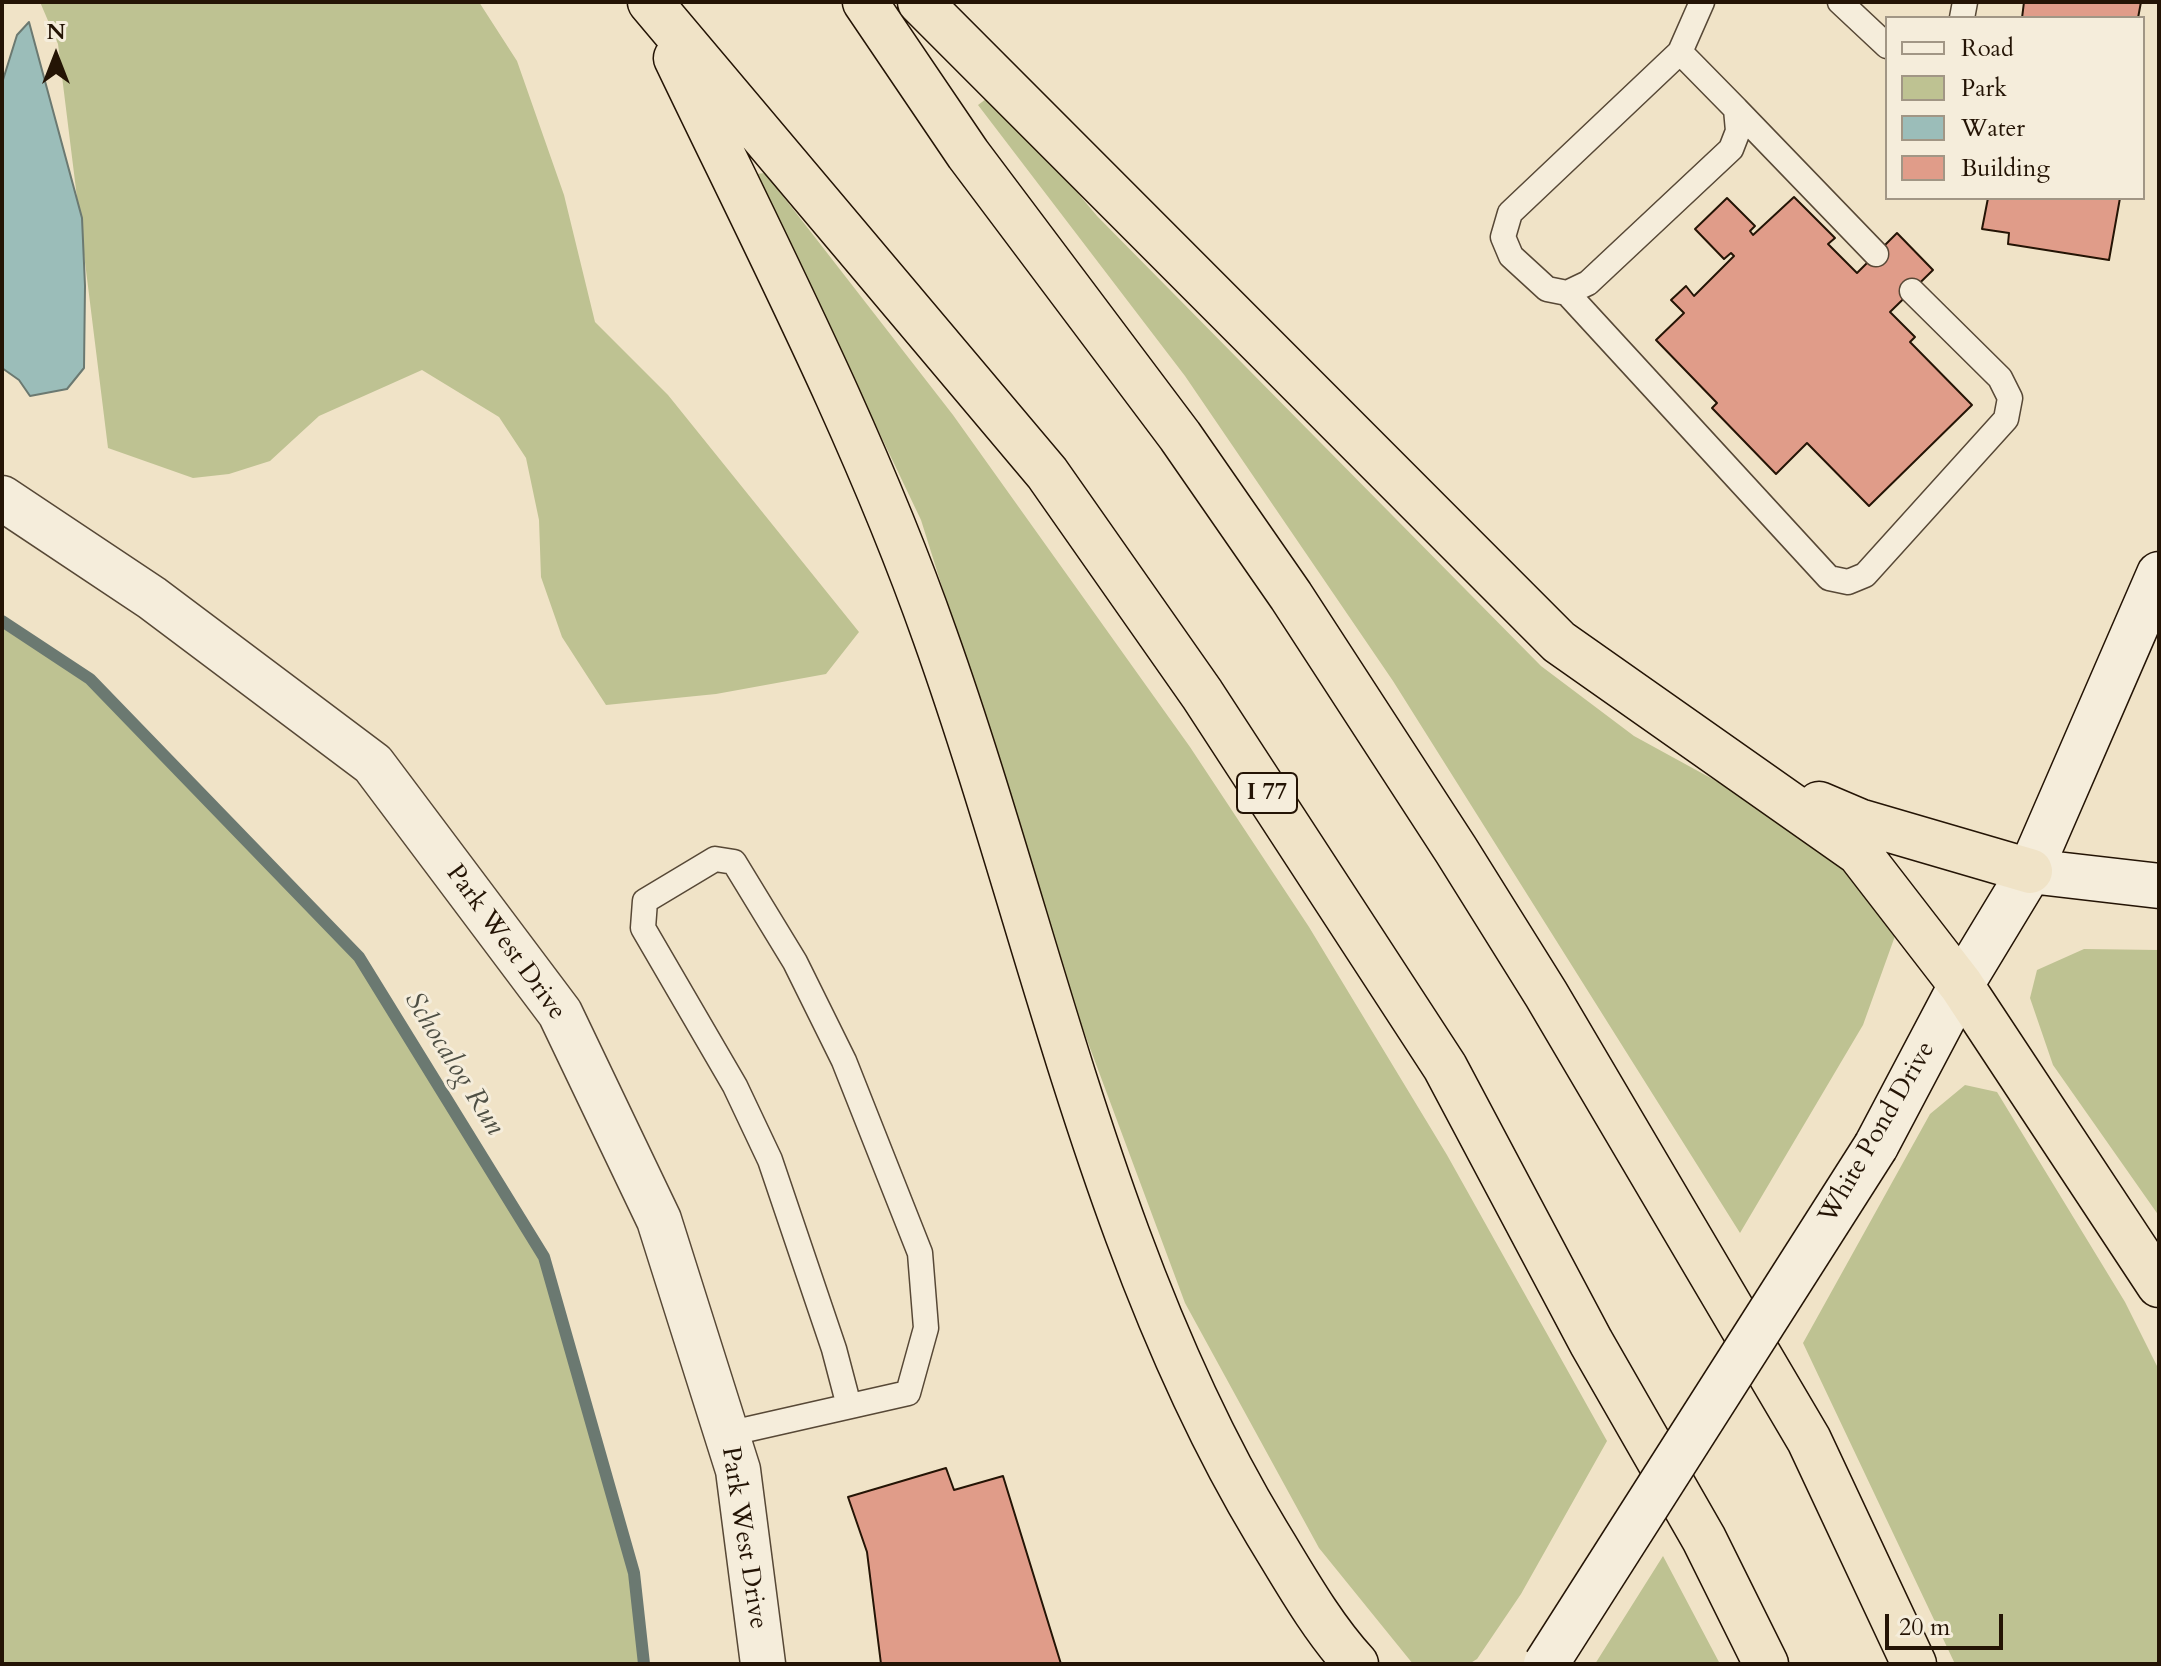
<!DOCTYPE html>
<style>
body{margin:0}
#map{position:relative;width:2161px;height:1666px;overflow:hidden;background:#f0e3c7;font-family:Cardo,serif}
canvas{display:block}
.frame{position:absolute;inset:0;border:4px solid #241405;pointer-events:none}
.legend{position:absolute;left:1885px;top:16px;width:260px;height:184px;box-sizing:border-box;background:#f5eddb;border:2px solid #a19685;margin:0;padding:10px 14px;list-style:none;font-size:24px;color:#241405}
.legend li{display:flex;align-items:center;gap:16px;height:40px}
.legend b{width:40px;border:2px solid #a19685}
.north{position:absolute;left:16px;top:16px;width:80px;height:80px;-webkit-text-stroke:6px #f5eddb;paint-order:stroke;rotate:0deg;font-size:22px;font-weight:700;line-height:32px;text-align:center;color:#241405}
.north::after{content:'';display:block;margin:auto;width:28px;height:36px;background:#241405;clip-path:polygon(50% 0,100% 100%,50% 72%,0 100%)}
.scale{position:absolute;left:1885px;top:1614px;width:118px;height:36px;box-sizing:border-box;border:4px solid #241405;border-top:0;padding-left:10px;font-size:24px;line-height:28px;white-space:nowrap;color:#241405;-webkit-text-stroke:6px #f5eddb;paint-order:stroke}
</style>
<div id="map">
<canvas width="2161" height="1666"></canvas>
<div class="frame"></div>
<ul class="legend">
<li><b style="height:10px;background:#f5eddb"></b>Road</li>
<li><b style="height:22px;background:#bec292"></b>Park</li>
<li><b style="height:22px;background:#9bbdb9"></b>Water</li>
<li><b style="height:22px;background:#e09c89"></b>Building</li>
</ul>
<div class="north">N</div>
<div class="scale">20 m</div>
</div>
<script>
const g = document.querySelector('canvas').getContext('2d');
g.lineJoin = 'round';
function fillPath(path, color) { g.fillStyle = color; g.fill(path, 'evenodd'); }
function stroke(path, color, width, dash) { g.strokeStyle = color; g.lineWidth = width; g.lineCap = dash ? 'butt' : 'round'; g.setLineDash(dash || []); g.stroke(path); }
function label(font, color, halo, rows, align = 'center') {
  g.font = font + ' Cardo,serif'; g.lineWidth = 6; g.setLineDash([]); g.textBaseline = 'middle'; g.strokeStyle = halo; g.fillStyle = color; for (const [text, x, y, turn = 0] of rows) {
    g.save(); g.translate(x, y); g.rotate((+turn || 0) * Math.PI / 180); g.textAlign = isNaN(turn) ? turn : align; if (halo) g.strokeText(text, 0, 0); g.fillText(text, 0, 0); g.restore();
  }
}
const green = new Path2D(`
 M40,2H479L517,61L564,195L595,322L668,395L859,632L826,674L716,694L606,705L562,637L541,577L539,520L526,458L499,417L422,370L319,416L270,461L229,474L193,478L108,448L58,44Z
 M994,93L1097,216L1541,666L1634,736L1802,828L1845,864L1878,905L1895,936L1863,1025L1740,1233L1393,681L1185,376L978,105Z
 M765,173L953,415L1190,747L1309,927L1447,1155L1607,1441L1521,1594L1477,1659L1469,1664H1413L1319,1548L1185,1303L1071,997L921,520L784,233L747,175Z
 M2,621L90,679L359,957L544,1257L634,1573L644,1664H2Z
 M2084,949L2159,950V1216L2053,1065L2030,998L2037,970Z
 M1965,1085L1997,1092L2125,1302L2159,1370V1664H1955L1803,1343L1930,1114Z
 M1663,1556L1720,1664H1595Z`);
const water = new Path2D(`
 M29,22L82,218L85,286L84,368L67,389L30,396L19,380L2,368V83L17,35Z`);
const stream = new Path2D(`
 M2,621L90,679L359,957L544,1257L634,1573L644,1664`);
const building = new Path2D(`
 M2024,2H2141L2138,18H2022Z
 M1794,197L1835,238L1828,244L1857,273L1897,233L1933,270L1890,312L1915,337L1910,342L1972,405L1869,506L1807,443L1776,474L1712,408L1717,403L1656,340L1684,313L1671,300L1686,286L1694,296L1734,256L1731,253L1724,259L1695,229L1727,198L1755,226L1750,231L1753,235Z
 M1988,198H2120L2109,260L2008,244L2009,233L1982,229Z
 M946,1468L954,1490L1003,1476L1061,1664H881L867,1552L848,1497Z`);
const lane = new Path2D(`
 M1840,2L1887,46
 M1962,18L1965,2
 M1680,52L1736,109L1738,131L1731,149L1588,283L1567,293L1547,289L1511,256L1503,237L1510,213L1680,52L1702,2
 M1736,109L1876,254
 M1567,293L1829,578L1848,582L1865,575L2006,419L2010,398L2000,378L1912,291
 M727,1434L908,1393L926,1328L920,1253L844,1061L795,962L734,862L715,859L645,901L643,928L735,1086L770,1160L834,1349L849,1406`);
const street = new Path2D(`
 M2,498L152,598L373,764L560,1013L659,1220L738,1470L763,1664`);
const secondary = new Path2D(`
 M2030,871L2159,886
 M1876,1146L1961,985L2030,871L2159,574`);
const highway = new Path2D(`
 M650,2L1047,473L1202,694L1445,1067L1591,1342L1704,1539L1766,1664
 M865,2L968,154L1180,436L1291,596L1456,850L1546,994L1809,1440L1914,1664
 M920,2L1559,642L1859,853L1961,985L2159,1285
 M676,58C767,248 865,437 935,636C1040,931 1104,1264 1267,1533C1294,1577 1321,1626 1356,1664
 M1819,804L1859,821L2030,871`);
const secondaryBridge = new Path2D(`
 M1546,1664L1876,1146`);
const shields = [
 [1267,793,60]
];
const shieldNames = [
 ["I 77",1267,793]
];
const streetNames = [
 ["Park West Drive",505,943,54],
 ["White Pond Drive",1878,1133,-60],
 ["Park West Drive",743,1538,81]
];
const waterNames = [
 ["Schocalog Run",453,1064,58]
];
fillPath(green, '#bec292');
fillPath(water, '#9bbdb9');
stroke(water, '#6b7971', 2);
stroke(stream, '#6b7971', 12);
fillPath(building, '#e09c89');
stroke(building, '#241405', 2);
stroke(lane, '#574836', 27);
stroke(street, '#574836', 47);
stroke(secondary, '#241405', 47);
stroke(highway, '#241405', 47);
stroke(lane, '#f5eddb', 24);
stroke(street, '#f5eddb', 44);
stroke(secondary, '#f5eddb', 44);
stroke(highway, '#f0e3c7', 44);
stroke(secondaryBridge, '#241405', 47, []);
stroke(secondaryBridge, '#f5eddb', 44);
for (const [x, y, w] of shields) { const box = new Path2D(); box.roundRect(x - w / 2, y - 20, w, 40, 6); g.fillStyle = '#f5eddb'; g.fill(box); stroke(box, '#241405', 2); }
label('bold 24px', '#241405', null, shieldNames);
label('26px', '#241405', '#f5eddb', streetNames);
label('italic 28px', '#4e4f44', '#f5eddb', waterNames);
</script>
